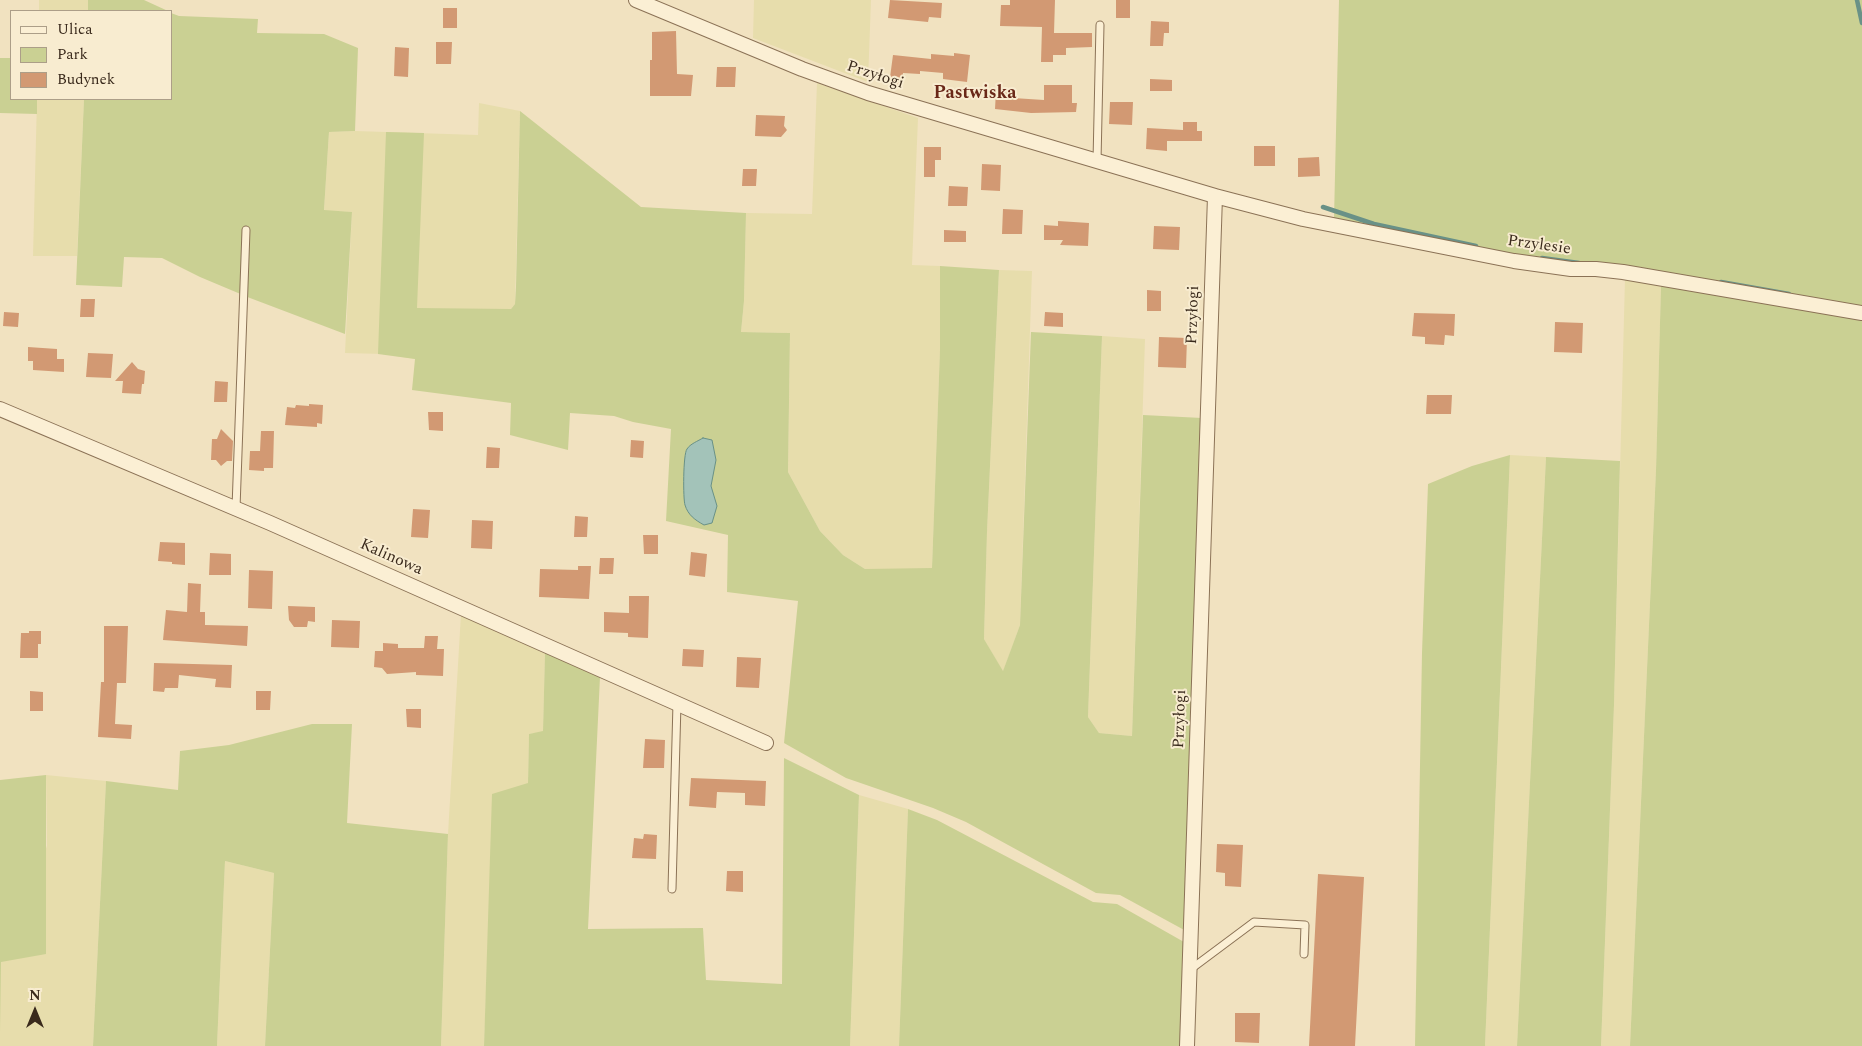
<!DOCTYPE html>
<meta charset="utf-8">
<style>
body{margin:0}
#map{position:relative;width:1862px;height:1046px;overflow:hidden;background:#f1e2c0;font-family:Spectral,serif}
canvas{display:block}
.legend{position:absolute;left:10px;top:10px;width:162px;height:90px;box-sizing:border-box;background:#f8ecd0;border:1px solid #ac9e88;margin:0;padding:6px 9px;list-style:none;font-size:15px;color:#3a2a1c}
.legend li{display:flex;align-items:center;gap:10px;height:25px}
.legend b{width:25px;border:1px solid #ac9e88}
.north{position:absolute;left:10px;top:986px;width:50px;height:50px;-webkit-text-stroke:4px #f8ecd0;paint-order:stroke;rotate:0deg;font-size:14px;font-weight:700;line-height:20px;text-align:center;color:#3a2a1c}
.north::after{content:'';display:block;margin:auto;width:18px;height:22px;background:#3a2a1c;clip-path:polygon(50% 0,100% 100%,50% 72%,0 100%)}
</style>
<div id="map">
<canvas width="1862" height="1046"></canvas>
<ul class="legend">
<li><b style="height:6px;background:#fbefd4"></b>Ulica</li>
<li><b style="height:14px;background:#cad093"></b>Park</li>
<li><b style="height:14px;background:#d29973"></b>Budynek</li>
</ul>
<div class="north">N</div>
</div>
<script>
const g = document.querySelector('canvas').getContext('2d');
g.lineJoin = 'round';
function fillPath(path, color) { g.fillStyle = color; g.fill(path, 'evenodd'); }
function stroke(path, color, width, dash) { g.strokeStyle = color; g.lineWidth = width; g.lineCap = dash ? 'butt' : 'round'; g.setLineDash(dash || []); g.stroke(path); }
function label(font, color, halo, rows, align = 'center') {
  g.font = font + ' Spectral,serif'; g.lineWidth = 4; g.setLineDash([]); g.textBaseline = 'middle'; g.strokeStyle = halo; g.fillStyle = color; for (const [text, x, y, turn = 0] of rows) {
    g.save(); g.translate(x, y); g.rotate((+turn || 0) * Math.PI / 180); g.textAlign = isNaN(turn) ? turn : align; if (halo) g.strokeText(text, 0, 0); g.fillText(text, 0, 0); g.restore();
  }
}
const farmland = new Path2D(`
 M39,0H88V11H39Z
 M754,0H871L868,82L753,38Z
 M817,83L918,118L912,265L940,266V349L932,569H865L843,555L820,531L788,472L790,333L741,332L744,301L746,213L812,214Z
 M37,99H84L77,256H33Z
 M479,103L520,111L515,304L511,309H417L415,359L383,354L345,353L352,212L324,211L329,132L355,131L478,135Z
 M999,270L1032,271L1020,625L1003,672L984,639L987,532Z
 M1625,278L1661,286L1656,470L1630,1046H1601L1614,705Z
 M1102,336L1145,339L1132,736L1099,733L1088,717Z
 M1510,455L1546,457L1517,1046H1485Z
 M461,614L545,652L543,732L529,734L528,783L488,941L484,1046H441L448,834Z
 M46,775L106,781L93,1046H0V962L47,846Z
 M859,795L908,809L899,1046H850Z
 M225,861L274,873L265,1046H217Z`);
const green = new Path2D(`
 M88,0H144L168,11H88Z
 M1339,0H1862V1046H1630L1656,470L1661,286L1666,275L1515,254L1334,219Z
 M171,13L179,16L258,19L257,33L324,34L358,48L355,131L329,132L324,210L352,212L345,334L250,298L200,277L162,258L124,257L122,287L76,285L84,99H171Z
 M0,58H11V99H37V114L0,113Z
 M520,111L641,207L746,213L744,301L741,332L790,333L788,472L820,531L843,555L865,569L932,568L940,349V266L999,270L987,532L984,639L1003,671L1020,625L1031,332L1102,336L1088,717L1099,733L1132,736L1143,415L1202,418L1186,931L1120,895L1096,893L966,822L933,808L846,778L784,743L798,601L727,592L728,535L666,521L671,429L633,422L614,416L570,413L568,450L510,435L511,403L412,390L415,359L378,354L386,132L424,133L417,308L511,309L515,304L516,287Z
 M1510,455L1485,1046H1415L1422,653L1428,484L1472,466Z
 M1546,457L1620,461L1614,705L1601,1046H1517Z
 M545,652L600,677L588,929L703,928L706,980L782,984L784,758L859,795L850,1046H484L492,794L528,783L529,734L543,731Z
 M312,724H352L347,823L448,834L441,1046H265L274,873L225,861L217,1046H93L106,781L178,790L180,751L229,745Z
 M46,775V954L1,962L0,1032V780Z
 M908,809L937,820L1093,902L1117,904L1184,942L1180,1046H899Z`);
const water = new Path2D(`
 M703,438L712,440L716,460L711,486L717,506L712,523L704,525C695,520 688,515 685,505C683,499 683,454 687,449C690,444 698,441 703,438Z`);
const stream = new Path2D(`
 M1857,0L1862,23
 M1323,207L1374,224L1476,246
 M1542,258L1579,263
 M1721,282L1789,294`);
const building = new Path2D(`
 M890,0L942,3L941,18L929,17L928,22L888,18Z
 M1010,0H1055L1054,33H1092V47L1066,48V55H1053V62H1041L1042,27L1000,26L1001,5H1010Z
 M1116,0H1130V18H1116Z
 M443,8H457V28H443Z
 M1151,21L1169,22V33H1164L1163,46H1150Z
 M676,31L677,74L693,75L691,96H650V60H652V32Z
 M436,42H452L451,64H436Z
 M395,47L409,48L408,77L394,76Z
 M954,53L970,55L967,82L943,79V73L920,71V74L903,73L902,86L889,85L893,55L931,59V54L954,56Z
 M717,67H736L735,87H716Z
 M1150,79L1172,80V91H1150Z
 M1044,85H1072V103H1077L1076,112L1031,113L995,109L996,91L1014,93L1013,98L1044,100Z
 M1110,102H1133L1132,125L1109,124Z
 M756,115L785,116L784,126L787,130L781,137L755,136Z
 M1183,122H1197V131H1202V141H1167V151L1146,149L1147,128L1183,130Z
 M1254,146H1275V166H1254Z
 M924,147H941V160H935V177H924Z
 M1319,157L1320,176L1298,177V158Z
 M982,164L1001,165L1000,191L981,190Z
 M743,169H757L756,186H742Z
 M949,186L968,187L967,206H948Z
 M1003,209L1023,210L1022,234H1002Z
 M1058,221L1089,223L1088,246L1060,245L1063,240H1044V225L1058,226Z
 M1154,226L1180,227L1179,250L1153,249Z
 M944,230L966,231V242H944Z
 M1147,290L1161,291V311H1147Z
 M81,299H95L94,317H80Z
 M4,312L19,313L18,327L3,326Z
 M1045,312L1063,313V327L1044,326Z
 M1414,313L1455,314L1454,336L1445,335L1444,345L1425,344V337L1412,336Z
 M1555,322L1583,323L1582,353L1554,352Z
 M1159,337L1187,338L1186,368L1158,367Z
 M28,347L57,349V359H64V372L33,370V361H28Z
 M88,353L113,354L111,378L86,377Z
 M132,362L138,369L145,371L144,384H142L141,394L122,393L123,381H115Z
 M215,381L228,382L227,402H214Z
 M1427,395H1452L1451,414H1426Z
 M309,404L323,405L322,424L317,423V427L285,425L287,407L295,408L296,405L309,406Z
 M428,412H443V431L429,430Z
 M221,429L233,441L232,461H227L221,466L216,460H211L212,439H217Z
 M261,431H274L273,468H264V471L249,470L250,451H260Z
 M631,440L644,441L643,458L630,457Z
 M487,447L500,448L499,468H486Z
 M413,509L430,510L428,538L411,537Z
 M575,516L588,517L587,537H574Z
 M472,520L493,521L492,549L471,548Z
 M643,535H658V554H644Z
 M160,542L185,543V565L172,564V562L158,561Z
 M691,552L707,554L705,577L689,575Z
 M210,553L231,554V575H209Z
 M600,558H614L613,574H599Z
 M578,566H591L589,599L539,597L540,569L578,570Z
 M249,570L273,571L272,609L248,608Z
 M188,583L201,584L200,612H205V625L248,626L247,646L163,640L166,610L187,612Z
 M629,596H649L648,638L628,637V633L604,632V612L629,613Z
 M288,606L315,607V622L308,621L307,627H294L289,620Z
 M332,620L360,621L359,648L331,647Z
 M104,626H128L126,683H117L115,724L132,725L131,739L98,737L101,682H104Z
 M29,631H41V644H38V658H20L21,633H29Z
 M425,636H438L437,649H444L443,676L416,675V672L387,674L382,668L374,667L375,651H383V643L398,644V648H424Z
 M683,649L704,650L703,667L682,666Z
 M737,657L761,658L759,688L736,687Z
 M154,663L232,665L231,688L215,687L216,679L179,675L178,688H165L164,692L153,691Z
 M30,691L43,692V711H30Z
 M256,691H271L270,710H256Z
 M406,709H421V728L407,727Z
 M645,739L665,740L664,768H643Z
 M691,778L766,781L765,806L745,805V793L717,792L716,808L689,806Z
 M644,834L657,835L656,859L632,858L634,838L643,839Z
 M1217,844L1243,845L1241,887L1225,886V873L1216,872Z
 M727,871H743V892L726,891Z
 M1318,874L1364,877L1355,1046H1309Z
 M1235,1013H1260L1259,1043L1235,1042Z`);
const service = new Path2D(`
 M1097,161L1100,25
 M236,508L246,230
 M672,889L677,703
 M1191,969L1254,922L1305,925L1304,954`);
const minor = new Path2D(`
 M636,0L802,69L868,93L1215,196L1187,1046
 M1215,196L1303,219L1514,261L1571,269H1596L1623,272L1862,313
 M0,409L270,523L766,743`);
const streetNames = [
 ["Przyłogi",875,76,18],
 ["Przylesie",1539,246,8],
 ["Przyłogi",1194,315,-88],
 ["Kalinowa",391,558,24],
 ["Przyłogi",1181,719,-88]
];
const neighbourhoodNames = [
 ["Pastwiska",975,94]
];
fillPath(farmland, '#e7ddac');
fillPath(green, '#cad093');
fillPath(water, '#a3c3b9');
stroke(water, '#699187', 1);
stroke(stream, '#699187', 4.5);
fillPath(building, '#d29973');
stroke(service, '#8b7256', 9);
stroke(minor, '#8b7256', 16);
stroke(service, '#fbefd4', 7);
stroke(minor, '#fbefd4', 14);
label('16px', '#3a2a1c', '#f8ecd0', streetNames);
label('bold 18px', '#6a2818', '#f8ecd0', neighbourhoodNames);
</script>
